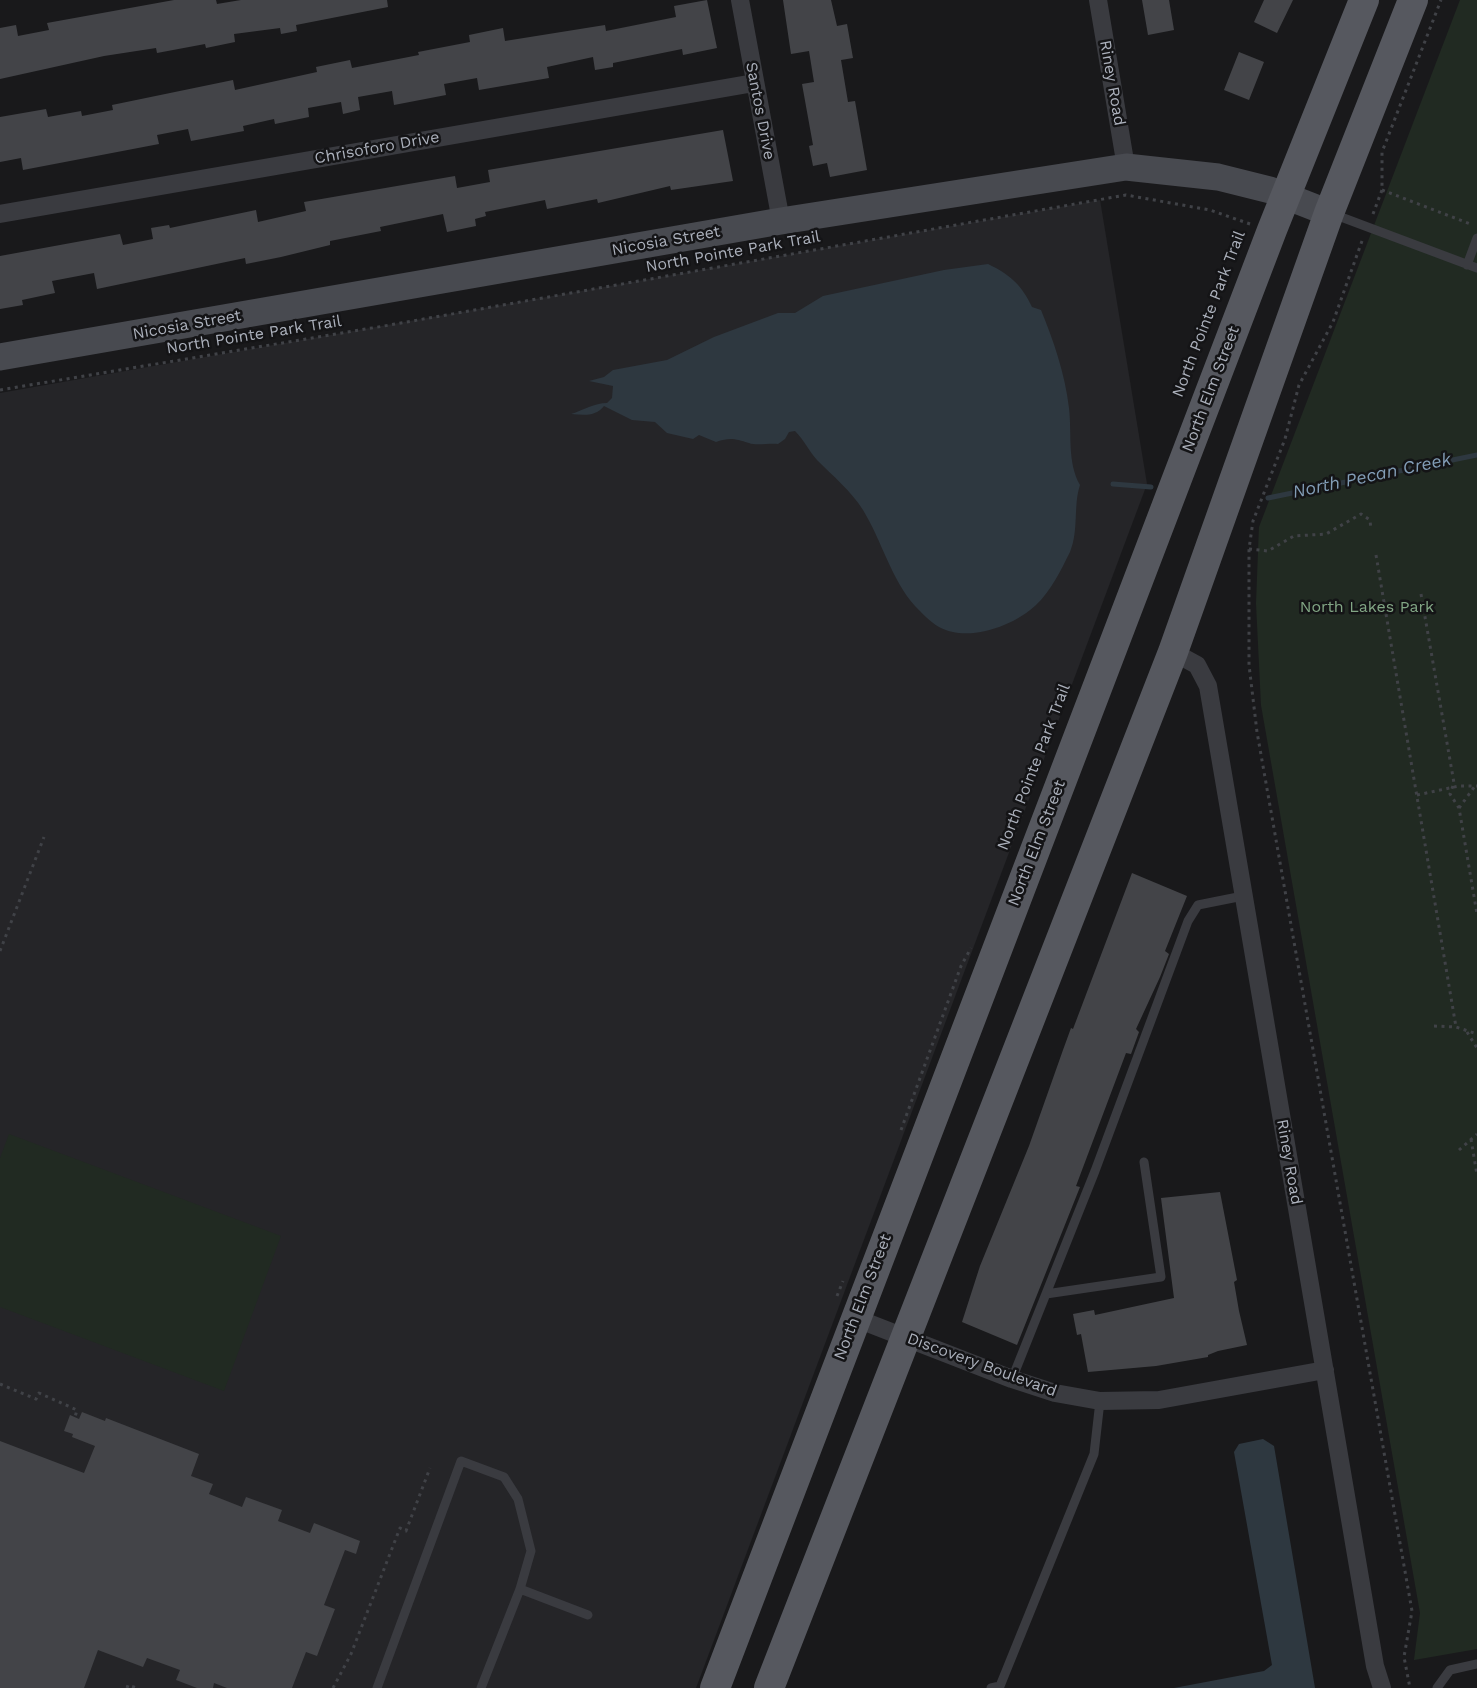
<!DOCTYPE html>
<style>
body{margin:0}
canvas{display:block;background:#19191b}
</style>
<canvas width="1477" height="1688"></canvas>
<script>
const g = document.querySelector('canvas').getContext('2d');
g.lineJoin = 'round';
function fillPath(path, color) { g.fillStyle = color; g.fill(path, 'evenodd'); }
function stroke(path, color, width, dash) { g.strokeStyle = color; g.lineWidth = width; g.lineCap = dash ? 'butt' : 'round'; g.setLineDash(dash || []); g.stroke(path); }
function label(font, color, halo, rows, align = 'center') {
  g.font = font + ' "Work Sans",sans-serif'; g.lineWidth = 5; g.setLineDash([]); g.textBaseline = 'middle'; g.strokeStyle = halo; g.fillStyle = color; for (const [text, x, y, turn = 0] of rows) {
    g.save(); g.translate(x, y); g.rotate((+turn || 0) * Math.PI / 180); g.textAlign = isNaN(turn) ? turn : align; if (halo) g.strokeText(text, 0, 0); g.fillText(text, 0, 0); g.restore();
  }
}
const built = new Path2D(`
 M1100,200L1147,484L696,1688H0V393Z`);
const green = new Path2D(`
 M1460,0H1477V1649L1414,1660L1420,1613L1261,705L1256,603L1259,527Z
 M9,1134L281,1236L224,1391L0,1307V1158Z`);
const water = new Path2D(`
 M988,264C1009,274 1022,285 1032,307L1041,310C1054,342 1065,374 1069,408C1072,434 1067,462 1080,485C1073,506 1079,530 1070,552C1061,570 1051,591 1036,605C1014,626 968,643 939,627C930,622 922,613 915,606C891,579 882,541 863,510C851,491 833,476 817,460C809,451 804,440 795,431L789,432L785,439L778,444C769,443 756,446 749,443C735,439 731,437 716,442L699,435L693,439L667,433L655,422L632,420L604,406C595,417 584,415 571,414C584,410 594,403 607,403L612,398L613,386L589,381L604,377L613,370L667,360L714,337L778,313H795L823,296L944,270Z
 M1263,1439L1274,1446L1315,1688H1174L1264,1671L1272,1665L1234,1452L1239,1444Z`);
const stream = new Path2D(`
 M1113,484L1151,487
 M1268,498L1477,455`);
const building = new Path2D(`
 M174,0H216L217,4L241,0H387L388,7L296,25L297,31L281,34L280,28L234,34L235,42L206,48L205,44L157,53L156,48L104,56L0,79V28L16,25L18,36L49,30L47,23Z
 M707,0L717,48L683,55L682,49L613,63V67L595,70L593,57L547,67L549,78L479,90L477,78L444,84L446,95L394,105L392,91L358,97L360,110L343,114L341,102L308,108L309,117L275,124L274,119L243,126L244,131L191,141L188,129L157,135L159,144L23,170L21,158L0,162V117L46,109L48,117L81,111L82,116L113,110L112,105L233,80L235,90L317,72L316,67L350,60L352,68L419,55L418,52L470,42L469,35L503,28L505,41L605,25L606,31L676,17L674,6Z
 M783,0H831L837,26L847,24L853,58L841,60L848,102L855,101L867,170L830,177L827,163L813,166L809,146L813,145L802,84L814,82L809,51L791,54Z
 M1142,0H1169L1174,30L1148,35Z
 M1264,0H1293L1277,33L1254,22Z
 M1239,52L1264,62L1249,100L1224,90Z
 M723,130L733,181L671,190L670,186L598,203L597,199L547,209L545,200L485,212L486,216L475,219L476,226L447,232L443,214L380,227L381,231L330,241V245L281,257L246,264L245,258L97,289L94,273L52,281L55,293L22,300L23,305L0,309V256L120,234L123,245L153,239L151,228L169,225L170,228L256,210L258,222L306,211L304,202L455,176L457,188L490,182L488,170Z
 M1132,873L1187,896L1165,951L1169,954L1160,977L1136,1029L1139,1032L1131,1054L1126,1053L1076,1186L1080,1187L1017,1345L962,1322L980,1266L1029,1146L1063,1050L1071,1028L1073,1029Z
 M1220,1192L1237,1280L1234,1282L1239,1311L1247,1345L1218,1351L1208,1355V1357L1156,1366L1088,1372L1081,1334L1077,1335L1073,1314L1094,1310L1095,1315L1174,1298L1161,1198Z
 M82,1412L105,1421L106,1418L199,1454L191,1476L213,1484L209,1494L242,1507L246,1497L282,1510L278,1521L310,1533L314,1523L360,1541L356,1554L345,1550L324,1605L335,1609L317,1656L306,1652L292,1688H227L214,1683L213,1688H197L176,1680L180,1670L147,1658L143,1667L98,1650L84,1688H0V1441L84,1473L95,1446L72,1437L73,1434L64,1431L70,1415L79,1419Z`);
const path = new Path2D(`
 M1382,190L1473,225
 M1373,214L1382,190V152L1441,0
 M1362,241L1333,322L1299,385L1285,439L1253,521L1249,549V665L1257,732L1412,1611L1404,1657L1410,1688
 M0,390L384,326L1126,195L1210,210L1250,224
 M1249,549L1268,551L1294,536L1326,534L1361,514L1370,520L1371,530
 M1376,555L1456,1027
 M1421,594L1454,783L1450,794L1459,808L1477,914
 M1417,795L1459,786H1477
 M1459,808L1475,786
 M0,951L44,837
 M1434,1026L1456,1027L1477,1034
 M1467,1032L1477,1048
 M901,1130L961,966L971,948
 M1471,1139L1477,1175
 M1459,1150L1477,1134
 M837,1296L843,1281
 M0,1384L36,1399L39,1393L77,1410L75,1417
 M127,1688L128,1685L137,1688
 M333,1688L351,1654L400,1528L406,1531L430,1468`);
const lane = new Path2D(`
 M1333,214L1477,268
 M1467,265L1477,238
 M1046,1294L1161,1277L1144,1162
 M1012,1379L1095,1171L1188,921L1198,905L1243,896
 M520,1589L588,1615
 M377,1688L461,1461L504,1477L518,1499L531,1551L520,1589L481,1688
 M991,1688L1000,1686L1094,1454L1100,1401
 M1437,1688L1450,1670L1477,1664`);
const street = new Path2D(`
 M740,0L781,221
 M1098,0L1126,167
 M0,214L754,83
 M1173,652L1197,665L1208,686L1375,1666L1382,1688
 M855,1318L1012,1379L1055,1393L1100,1401L1159,1400L1325,1370`);
const secondary = new Path2D(`
 M0,357L781,221L1126,167L1218,177L1270,190L1329,213`);
const primary = new Path2D(`
 M715,1688L1272,230L1364,0
 M769,1688L1173,652L1329,213L1413,0`);
const streetNames = [
 ["Riney Road",1112,83,80],
 ["Santos Drive",760,111,79],
 ["Chrisoforo Drive",377,148,-10],
 ["Nicosia Street",666,241,-10],
 ["North Pointe Park Trail",733,252,-10],
 ["North Pointe Park Trail",1209,314,-69],
 ["Nicosia Street",187,325,-10],
 ["North Pointe Park Trail",254,335,-9],
 ["North Elm Street",1211,389,-69],
 ["North Pointe Park Trail",1034,767,-69],
 ["North Elm Street",1037,843,-69],
 ["Riney Road",1289,1162,80],
 ["North Elm Street",863,1297,-69],
 ["Discovery Boulevard",982,1365,20]
];
const parkNames = [
 ["North Lakes Park",1367,607]
];
const waterNames = [
 ["North Pecan Creek",1372,476,-12]
];
fillPath(built, '#252528');
fillPath(green, '#212a22');
fillPath(water, '#2e3840');
stroke(stream, '#2e3840', 5);
fillPath(building, '#434448');
stroke(path, '#404247', 3, [3, 4.5]);
stroke(lane, '#3a3b40', 9);
stroke(street, '#3a3b40', 18);
stroke(secondary, '#484a50', 27);
stroke(primary, '#56585f', 30);
label('16px', '#abb0bb', '#141416', streetNames);
label('16px', '#82a685', '#141416', parkNames);
label('italic 18px', '#829db6', '#141416', waterNames);
</script>
